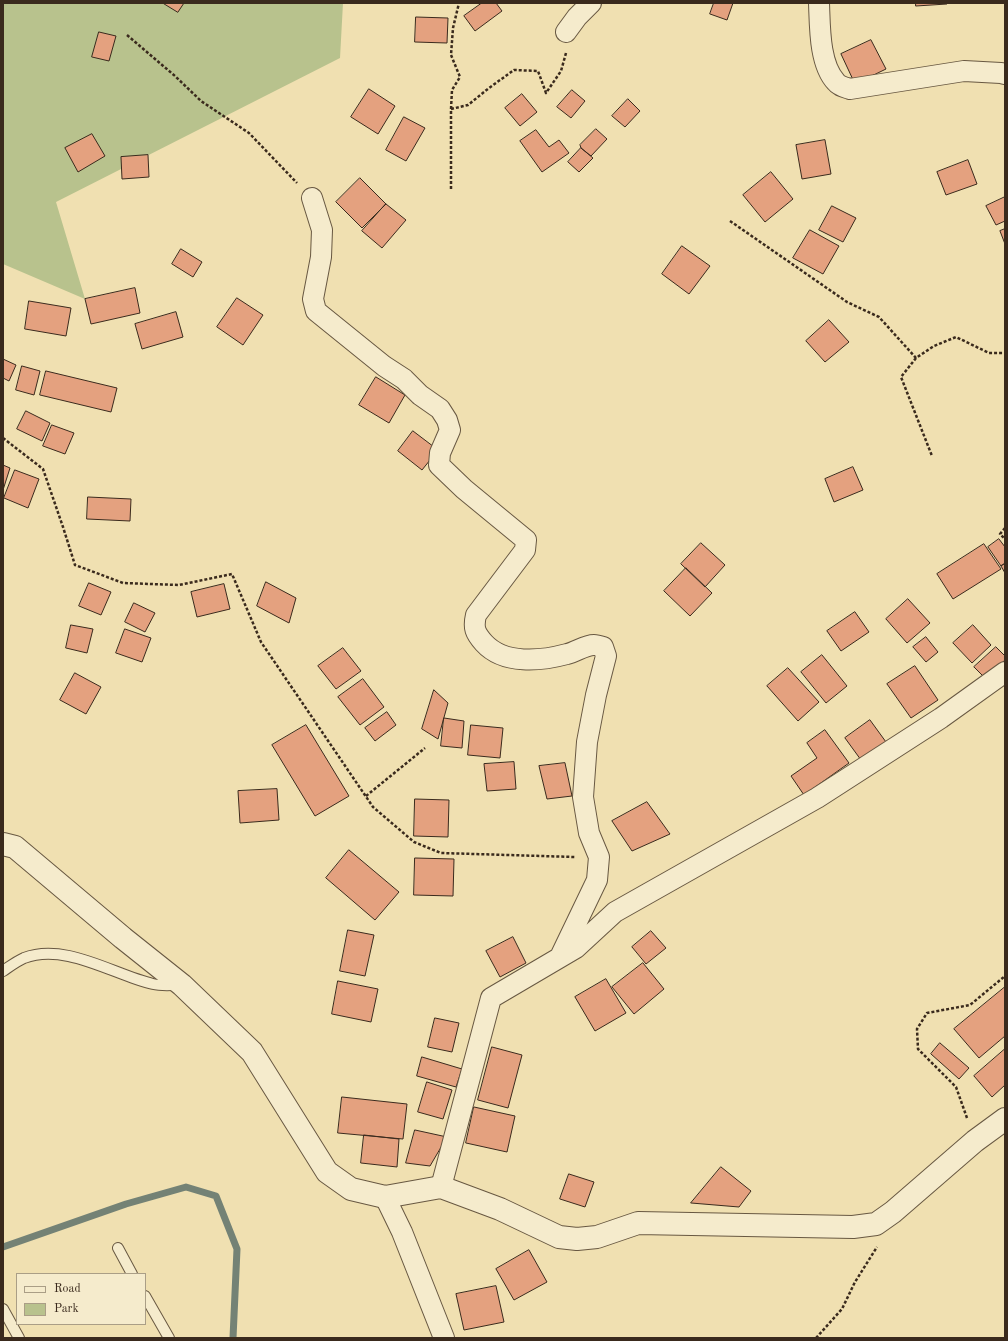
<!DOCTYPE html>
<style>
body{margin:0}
#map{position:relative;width:1008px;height:1341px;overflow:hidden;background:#f0e0b1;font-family:"Old Standard TT",serif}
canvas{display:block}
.frame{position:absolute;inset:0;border:4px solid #3a2a1d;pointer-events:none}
.legend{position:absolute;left:16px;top:1273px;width:130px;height:52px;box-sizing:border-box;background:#f5ebcc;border:1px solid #aa9e86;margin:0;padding:5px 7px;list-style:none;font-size:12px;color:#3a2a1d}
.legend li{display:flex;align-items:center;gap:8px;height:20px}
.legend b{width:20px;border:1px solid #aa9e86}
</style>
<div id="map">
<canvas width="1008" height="1341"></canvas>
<div class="frame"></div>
<ul class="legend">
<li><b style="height:5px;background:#f5ebcc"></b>Road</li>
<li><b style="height:11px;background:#b8c28d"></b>Park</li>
</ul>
</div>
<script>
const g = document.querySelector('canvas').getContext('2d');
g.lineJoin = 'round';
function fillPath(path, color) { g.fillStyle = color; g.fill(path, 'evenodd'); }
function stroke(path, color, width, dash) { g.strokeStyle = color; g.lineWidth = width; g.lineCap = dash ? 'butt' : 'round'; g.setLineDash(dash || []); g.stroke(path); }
const green = new Path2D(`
 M3,3H343L340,58L56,202L85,299L3,264Z`);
const stream = new Path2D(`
 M3,1247L126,1204L186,1187L216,1196L237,1249L233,1338`);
const building = new Path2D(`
 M163,3H184L178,12Z
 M482,3H496L502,11L475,31L464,16Z
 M714,3H733L727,20L710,14Z
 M916,3H947V4L916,6Z
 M416,17L448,18L447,43L415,42Z
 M99,32L116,36L109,61L92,57Z
 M871,40L886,69L855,84L841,54Z
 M369,89L395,106L378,134L351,117Z
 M572,90L585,101L571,118L557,107Z
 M522,94L537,112L520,126L505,108Z
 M628,99L640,111L625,127L612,116Z
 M404,117L425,128L406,161L386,150Z
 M596,129L607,139L591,156L581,148L580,145Z
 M536,130L549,147L559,140L569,153L542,172L520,141Z
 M92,134L105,156L78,172L65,148Z
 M825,140L831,174L802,179L796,145Z
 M581,148L593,158L579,172L568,162Z
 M148,155L149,177L122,179L121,157Z
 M968,160L977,184L946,195L937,172Z
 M771,172L793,199L765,222L743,195Z
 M360,178L386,204L362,228L336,202Z
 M1005,197V221L996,225L986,206Z
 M386,204L406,220L382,248L362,231Z
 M832,206L856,218L843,242L819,230Z
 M1005,229V244L1000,231Z
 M810,230L839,246L823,274L793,258Z
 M682,246L710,266L689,294L662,274Z
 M181,249L202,262L193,277L172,264Z
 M135,288L140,313L91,324L85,299Z
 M237,298L263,315L243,345L217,327Z
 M29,301L71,308L66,336L25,329Z
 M176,312L183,337L142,349L135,324Z
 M829,320L849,342L825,362L806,341Z
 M3,359L16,365L9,381L3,378Z
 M22,366L40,371L34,395L16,390Z
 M46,371L117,388L111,412L40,395Z
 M376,377L405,395L389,423L359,405Z
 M26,411L50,423L42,441L17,429Z
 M52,425L74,433L65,454L43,446Z
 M413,431L438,450L422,470L398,451Z
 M3,465L10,468L3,490Z
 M853,467L863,490L834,502L825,479Z
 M15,470L39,479L28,508L4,498Z
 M88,497L131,499L130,521L87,519Z
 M999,539L1005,547V563L1001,566L988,547Z
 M701,543L725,565L705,587L681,564Z
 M984,544L1001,569L953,599L937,574Z
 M1005,564V573L1001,566Z
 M686,568L712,593L690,616L664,591Z
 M266,582L296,598L289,623L257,606Z
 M89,583L111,592L101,615L79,606Z
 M224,584L230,609L197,617L191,592Z
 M908,599L930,623L907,643L886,619Z
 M134,603L155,613L145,632L125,622Z
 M855,612L869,632L841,651L827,631Z
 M71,625L93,629L87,653L66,648Z
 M973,625L991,645L972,663L953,643Z
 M125,629L151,638L142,662L116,653Z
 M926,637L938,652L926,662L913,647Z
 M996,647L1005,656V660L985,678L974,667Z
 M343,648L361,671L336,689L318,666Z
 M822,655L847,686L826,703L801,672Z
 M915,666L938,700L911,718L887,684Z
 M788,668L819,702L798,721L767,686Z
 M75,673L101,687L86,714L60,700Z
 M363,679L384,707L360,725L338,697Z
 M434,690L448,703L438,739L422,729Z
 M387,712L396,725L375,741L365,728Z
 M444,718L464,721L462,748L441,746Z
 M870,720L886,742L861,760L845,738Z
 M306,725L349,796L315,816L272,745Z
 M471,725L503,728L500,758L468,755Z
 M825,730L849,763L804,795L791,776L817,758L807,743Z
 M514,762L516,789L487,791L484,764Z
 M565,763L572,796L547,799L539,766Z
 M277,789L279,820L240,823L238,791Z
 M415,799L449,800L448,837L414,836Z
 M647,802L670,834L632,851L612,821Z
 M349,850L399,892L375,920L326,878Z
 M415,858L454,859L453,896L414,895Z
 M348,930L374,935L365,976L340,971Z
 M651,931L666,948L646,964L632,947Z
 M513,937L526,963L500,977L486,951Z
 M643,963L664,989L634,1014L612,987Z
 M606,979L626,1013L595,1031L575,997Z
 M338,981L378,989L371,1022L332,1014Z
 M1005,987V1036L979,1058L954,1029Z
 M435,1018L459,1023L452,1052L428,1047Z
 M940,1043L969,1068L959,1079L931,1054Z
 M492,1047L522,1055L508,1108L478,1100Z
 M1005,1049V1085L992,1097L974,1076Z
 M422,1057L462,1069L456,1087L417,1076Z
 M427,1082L452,1090L443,1119L418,1112Z
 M342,1097L407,1104L403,1139L338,1133Z
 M474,1107L515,1116L507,1152L466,1143Z
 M415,1130L447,1137L430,1166L406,1163Z
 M364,1135L399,1139L397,1167L361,1163Z
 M721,1167L751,1191L739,1207L691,1203Z
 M569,1174L594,1182L585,1207L560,1199Z
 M529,1250L547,1282L514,1300L496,1269Z
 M496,1286L504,1322L464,1330L456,1294Z`);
const path = new Path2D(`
 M127,35L175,76L201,101L249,133L297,183
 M451,109L452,90L460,77L451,55L453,28L459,3
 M451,189V109L468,105L489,88L514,70L538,71L546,93L561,71L566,53
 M730,221L847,302L879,317L916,358L934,346L956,337L989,353H1005
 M916,358L901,377L932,456
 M3,438L43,469L63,527L75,565L123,583L179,585L232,574L261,642L373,807L414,842L441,853L575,857
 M1005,528L1000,534L1005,539
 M366,796L425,748
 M967,1118L956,1087L918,1049L917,1029L927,1013L970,1005L1005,976
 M816,1338L842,1309L855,1282L877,1247`);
const service = new Path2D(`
 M3,971C9,967 17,961 24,958C65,942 114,975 153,984C161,986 170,985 178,985
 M118,1248L132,1274
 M145,1296L169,1338
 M3,1309L19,1338`);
const minor = new Path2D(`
 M819,3C820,26 819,64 836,82C839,86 844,87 850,89L964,71L1001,73L1005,74
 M566,32L577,17L591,3
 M312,198L322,230L321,257L313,299L316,311L384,366L404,379L420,395L440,409L447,420L450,430L440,453L439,465L464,489L526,540L525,550L476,615C473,628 475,633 484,643C504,665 541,661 567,654C576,652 585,645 594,645C596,645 600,646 603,647L606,656L596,695L587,742L583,797L589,833L599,857L597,880L560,957
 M441,1187L491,998L576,948L615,912L817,798L941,718L1005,672
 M385,1197L402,1232L444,1338`);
const tertiary = new Path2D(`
 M3,844L15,847L123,938L182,985L252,1052L327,1172L351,1189L385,1197L441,1187L500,1209L559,1237L577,1239L597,1237L638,1223L853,1227L876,1224L893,1212L975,1141L1005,1119`);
fillPath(green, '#b8c28d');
stroke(stream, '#748275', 7);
fillPath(building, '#e4a17f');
stroke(building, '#3a2a1d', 1);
stroke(service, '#685842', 12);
stroke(minor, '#685842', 22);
stroke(tertiary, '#685842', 24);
stroke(path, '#3a2a1d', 2.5, [3, 2]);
stroke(service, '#f5ebcc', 10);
stroke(minor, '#f5ebcc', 20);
stroke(tertiary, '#f5ebcc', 22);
</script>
